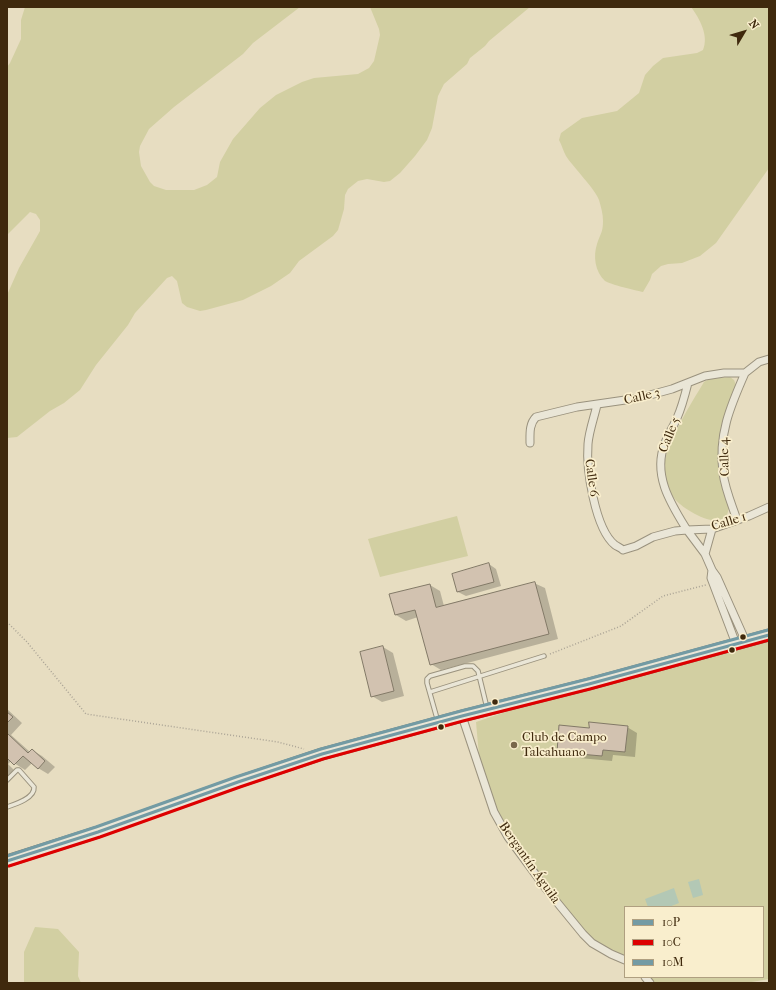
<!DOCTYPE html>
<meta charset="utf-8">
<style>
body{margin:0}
#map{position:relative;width:776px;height:990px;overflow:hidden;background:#e7ddc1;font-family:"IM FELL French Canon",serif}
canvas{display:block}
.frame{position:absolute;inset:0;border:8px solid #3f290d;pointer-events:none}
.legend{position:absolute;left:624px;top:906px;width:140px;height:72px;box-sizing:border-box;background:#f9eecd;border:1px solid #af9f80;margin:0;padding:5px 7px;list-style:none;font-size:12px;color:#3f290d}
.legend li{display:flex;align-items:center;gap:8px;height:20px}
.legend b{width:20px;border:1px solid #af9f80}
.north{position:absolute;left:724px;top:12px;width:40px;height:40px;-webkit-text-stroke:3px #f9eecd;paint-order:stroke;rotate:52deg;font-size:11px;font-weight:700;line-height:16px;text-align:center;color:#3f290d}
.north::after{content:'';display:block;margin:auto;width:14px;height:18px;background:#3f290d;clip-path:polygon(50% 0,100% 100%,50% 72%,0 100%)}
</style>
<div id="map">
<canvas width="776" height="990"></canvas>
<div class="frame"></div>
<ul class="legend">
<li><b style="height:5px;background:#739ba4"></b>10P</li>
<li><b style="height:5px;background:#d00"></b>10C</li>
<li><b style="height:5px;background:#739ba4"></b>10M</li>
</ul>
<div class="north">N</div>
</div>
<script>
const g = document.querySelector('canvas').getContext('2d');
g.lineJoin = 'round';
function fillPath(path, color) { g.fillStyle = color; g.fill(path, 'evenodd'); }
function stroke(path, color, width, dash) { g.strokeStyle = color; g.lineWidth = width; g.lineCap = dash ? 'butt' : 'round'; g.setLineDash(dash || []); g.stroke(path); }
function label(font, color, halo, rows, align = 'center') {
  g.font = font + ' "IM FELL French Canon",serif'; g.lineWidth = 3.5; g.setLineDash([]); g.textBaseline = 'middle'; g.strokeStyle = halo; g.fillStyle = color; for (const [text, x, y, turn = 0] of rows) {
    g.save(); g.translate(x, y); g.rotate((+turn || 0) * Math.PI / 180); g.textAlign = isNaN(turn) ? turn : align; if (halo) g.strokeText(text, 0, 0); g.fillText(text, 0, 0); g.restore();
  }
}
const green = new Path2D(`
 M25,7H300L253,43L243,54L174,107L149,129L140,146L139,152L141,166L150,182L154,186L166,190H194L207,185L217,177L220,162L233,139L260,108L276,95L302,82L314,78L358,74L369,68L374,61L380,35L379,29L370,7H530L489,41L485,46L470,58L467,64L444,84L438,96L432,128L427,140L415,156L400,173L390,181L384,182L367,179L358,181L348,189L345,195L344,209L338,230L333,236L299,261L290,273L271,286L243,300L206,310L200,311L187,307L182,303L177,281L172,276L167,278L135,313L128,325L96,365L80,390L64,403L50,411L22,433L17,437L7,438V295L19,268L40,231V220L36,214L30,212L7,235V67L10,63L21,39V20Z
 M691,7H769V168L716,243L700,256L682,263L668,264L661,266L652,274L650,280L643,292C637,291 609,284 605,281C595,272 593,256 597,244C600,234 603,233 603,221C603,214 601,207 599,200C596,190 573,167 566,156C563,151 562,145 559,140L561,133L582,118L617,111L639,93L645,75L653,66L663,58L697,53L703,50C709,36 700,19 691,7Z
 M730,377L734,380L736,385C722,418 715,446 722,483C723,491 731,503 728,512C721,533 682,509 674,498C669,490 663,477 664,467C666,442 691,404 704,382L709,379Z
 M457,516L468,556L380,577L368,539Z
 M769,635V979L746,983H656L648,977H763V907H625V960L592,943L570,919L494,812L480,767L476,722L589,684Z
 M35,927L58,929L79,952L78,976L81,983H24V952Z`);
const water = new Path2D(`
 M699,879L703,895L693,898L688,882Z
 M674,888L679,903L669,907H648L645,899Z`);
const shadow = new Path2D(`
 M489,564L496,569L501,586L466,596L458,592Z
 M534,583L545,588L558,639L441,670L431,664L418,617L406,621L396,615L430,585L440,591L444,606Z
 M383,647L393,653L404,696L382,702L372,696Z
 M7,709L22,723L11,735L30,752L32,750L42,756L55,767L48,774L38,768L32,763L25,770L11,761L8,764L17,773L7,784Z
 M627,727L637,733L635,757L613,755L612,761L568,757L558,752L590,729Z`);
const building = new Path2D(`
 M489,563L494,582L457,592L452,574Z
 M535,582L549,634L430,665L415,610L395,615L389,594L430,584L436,607Z
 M383,646L394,691L371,697L360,652Z
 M7,712L13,717L7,723Z
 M589,722L628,726L625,752L603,750L602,756L557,752L559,725L589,728Z
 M7,733L28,753L32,749L45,761L38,769L23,756L14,765L7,758Z`);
const path = new Path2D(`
 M7,10L8,7
 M7,622L27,642L86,714L278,742L304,749
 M550,654L621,626L663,596L706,585`);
const service = new Path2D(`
 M430,692L544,656
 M438,722L427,683V679L430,676L465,666H473L478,671L487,708
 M7,780L17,770H19L34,787C35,798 16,804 7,807`);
const minor = new Path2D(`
 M688,383C685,395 682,407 677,418C673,427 668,435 665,443C652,475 671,504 687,530L712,529L749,516L769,507
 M597,405C594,418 589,431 588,444C586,469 595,529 615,545C618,547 621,548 623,550L636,546L653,537L675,531L687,530L705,554L712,570L717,577L746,642
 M530,443C530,434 529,424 536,417L577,407L639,398L672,389L705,376L724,373H745L759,362L769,359
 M737,520C732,505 725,489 723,473C718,435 730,407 745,373
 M705,554L712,529
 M712,570L711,578L736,644
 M462,716L494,812L508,837L547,890L583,934L592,943L611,954L625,960
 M645,977L650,983`);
const secondary = new Path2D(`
 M7,861L98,832L238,782L322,754L462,716L589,684L769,635`);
const bus1 = new Path2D(`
 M7,861L98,832L238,782L322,754L462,716L589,684L769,635`);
const bus2 = new Path2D(`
 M9,866L100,837L240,787L323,759L463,721L590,689L769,640`);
const bus3 = new Path2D(`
 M7,856L96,827L236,777L321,749L461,711L588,679L768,630`);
const markers = [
 [743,637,3.5,"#3f290d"],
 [732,650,3.5,"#3f290d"],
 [495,702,3.5,"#3f290d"],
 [441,727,3.5,"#3f290d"],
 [514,745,4,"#7a684c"]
];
const streetNames = [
 ["Calle 3",642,397,-13],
 ["Calle 5",670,435,-68],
 ["Calle 4",725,457,-92],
 ["Calle 6",591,478,82],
 ["Calle 1",729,522,-17],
 ["Bergantín Águila",529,863,55]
];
const poiNames = [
 ["Club de Campo",522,738],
 ["Talcahuano",522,753]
];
fillPath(green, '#d2cfa2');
fillPath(water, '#b3c8b5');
fillPath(shadow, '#0003');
fillPath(building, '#d2c2b0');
stroke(building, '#827967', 1);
stroke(service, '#9a927e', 5.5);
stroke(minor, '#9a927e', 9);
stroke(secondary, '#827967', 13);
stroke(path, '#aba496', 1.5, [1, 2]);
stroke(service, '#eae6d7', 3.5);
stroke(minor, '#eae6d7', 7);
stroke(secondary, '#eae6d7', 11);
stroke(bus1, '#739ba4', 3);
stroke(bus2, '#d00', 3);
stroke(bus3, '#739ba4', 3);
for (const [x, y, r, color] of markers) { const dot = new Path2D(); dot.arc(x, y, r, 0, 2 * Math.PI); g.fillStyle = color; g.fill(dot); stroke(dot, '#f9eecd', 1.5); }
label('13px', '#3f290d', '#f9eecd', streetNames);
label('13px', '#3f290d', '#f9eecd', poiNames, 'left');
</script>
